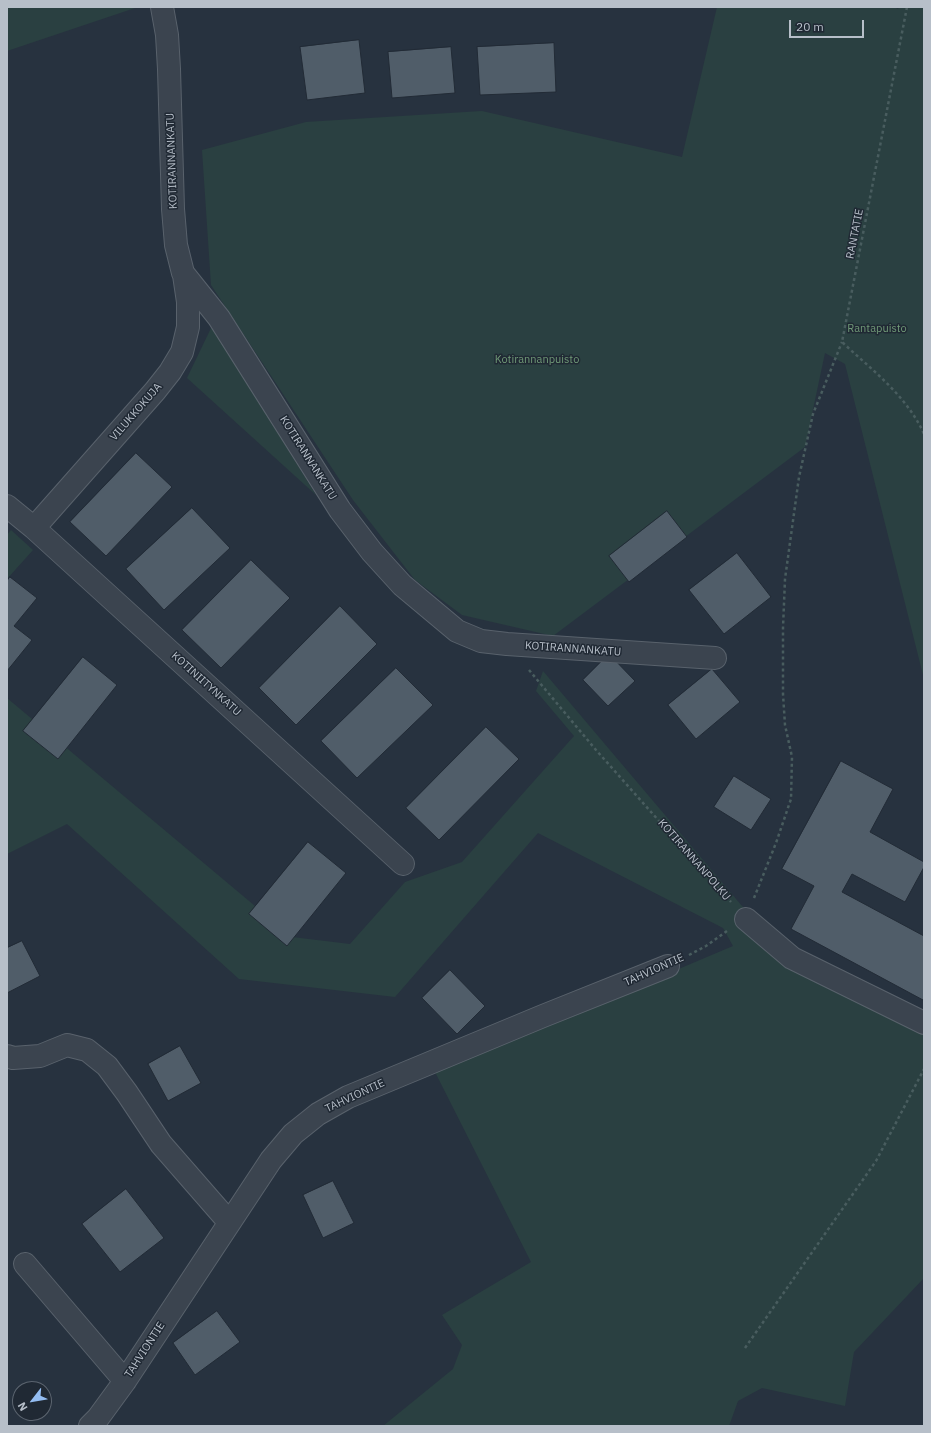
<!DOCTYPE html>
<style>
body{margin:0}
#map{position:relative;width:931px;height:1433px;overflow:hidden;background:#27323f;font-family:"IBM Plex Sans",sans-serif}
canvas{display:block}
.frame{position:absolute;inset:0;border:8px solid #b7bfc9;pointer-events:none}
.north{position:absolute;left:12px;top:1381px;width:40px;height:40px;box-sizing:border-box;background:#202934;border:1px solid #5c6570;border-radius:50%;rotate:239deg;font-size:11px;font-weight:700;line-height:16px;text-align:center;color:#b7bfc9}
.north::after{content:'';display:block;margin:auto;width:14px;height:18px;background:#94bdf2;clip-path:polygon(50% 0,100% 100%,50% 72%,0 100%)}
.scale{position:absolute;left:789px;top:20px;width:75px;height:18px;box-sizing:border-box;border:2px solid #b7bfc9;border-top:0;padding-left:5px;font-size:12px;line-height:14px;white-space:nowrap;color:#b7bfc9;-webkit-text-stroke:3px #202934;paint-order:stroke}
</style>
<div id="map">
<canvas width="931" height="1433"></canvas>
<div class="frame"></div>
<div class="north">N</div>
<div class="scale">20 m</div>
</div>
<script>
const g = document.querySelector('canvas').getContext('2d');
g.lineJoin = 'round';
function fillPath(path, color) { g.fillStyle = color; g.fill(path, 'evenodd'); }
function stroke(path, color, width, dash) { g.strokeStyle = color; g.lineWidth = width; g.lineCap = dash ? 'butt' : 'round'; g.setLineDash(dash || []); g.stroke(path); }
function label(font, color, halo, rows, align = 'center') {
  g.font = font + ' "IBM Plex Sans",sans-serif'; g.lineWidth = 3; g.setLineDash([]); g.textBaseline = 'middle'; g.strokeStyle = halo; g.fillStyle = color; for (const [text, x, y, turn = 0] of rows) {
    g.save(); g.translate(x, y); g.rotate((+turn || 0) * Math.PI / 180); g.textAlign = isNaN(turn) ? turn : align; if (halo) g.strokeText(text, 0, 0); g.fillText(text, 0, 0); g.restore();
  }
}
const green = new Path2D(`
 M7,7H138L7,51Z
 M717,7H894L898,9L899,7H924V679L845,364L825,353L805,447L553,636L462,615L415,580L353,500L211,285L202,150L306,122L482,111L682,157Z
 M212,326L316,495L187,378Z
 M11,530L33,550L7,579V535Z
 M543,671L742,906L785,944L924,1017V1278L854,1352L845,1406L762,1388L738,1401L729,1426H383L453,1369L462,1345L442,1315L531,1262L435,1072L733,946L723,928L538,833L395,997L239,979L67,824L7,854V698L292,937L350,944L405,882L462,862L574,736L536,691Z`);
const building = new Path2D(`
 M359,40L365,93L307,100L300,47Z
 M554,43L556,92L480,95L477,47Z
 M451,47L455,93L392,98L388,52Z
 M136,453L172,487L106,556L70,522Z
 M192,508L230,548L164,610L126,569Z
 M667,511L687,537L629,582L609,556Z
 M737,553L771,597L724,634L689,590Z
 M251,560L290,598L221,668L182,630Z
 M10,577L37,598L14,626L32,640L7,671V581Z
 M340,606L377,644L296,725L259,688Z
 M609,654L635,681L608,706L583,680Z
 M83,657L117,685L58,759L23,731Z
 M396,668L433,705L357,778L321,741Z
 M712,669L740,702L696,739L668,705Z
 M486,727L519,759L439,840L406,808Z
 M841,761L893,789L870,832L924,862V867L905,902L852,874L842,892L924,936V998L923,1000L791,929L814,886L782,869Z
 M734,776L771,799L751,830L714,807Z
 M308,842L346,873L287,946L249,914Z
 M22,941L40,976L7,993V948Z
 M450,970L485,1006L457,1034L422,998Z
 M180,1046L201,1083L168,1101L148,1064Z
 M333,1181L354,1223L323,1238L303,1195Z
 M126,1189L164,1238L120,1272L82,1224Z
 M217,1311L240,1342L195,1375L173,1343Z`);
const path = new Path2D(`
 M907,7L842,342C872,370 907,396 924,434
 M529,670L596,750L731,902
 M754,898L776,843L791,799L792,757L785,725L783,694V628L785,579L799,477L813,414L842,342
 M689,955L706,946L727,931
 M745,1348L876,1161L924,1069`);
const minor = new Path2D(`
 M162,7L167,35L169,69L173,209L176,245L183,273L219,318L340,510L372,552L402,585L457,631L481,641L507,644L715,658
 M7,506L34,528L403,864
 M34,528L155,391L170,372L182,352L188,327V302L184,275
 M746,919L792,958L924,1023
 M7,1056L13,1058L40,1056L67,1045L87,1050L107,1066L127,1093L161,1144L229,1222
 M25,1264L125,1381
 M90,1426L98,1418L125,1381L271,1160L293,1134L318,1114L348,1097L543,1016L668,966`);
const streetNames = [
 ["KOTIRANNANKATU",172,161,-92],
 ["RANTATIE",855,234,-79],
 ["VILUKKOKUJA",136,412,-49],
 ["KOTIRANNANKATU",308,458,58],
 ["KOTIRANNANKATU",573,649,4],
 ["KOTINIITYNKATU",206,684,42],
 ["KOTIRANNANPOLKU",694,860,49],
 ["TAHVIONTIE",654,970,-24],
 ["TAHVIONTIE",355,1096,-25],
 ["TAHVIONTIE",145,1350,-57]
];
const parkNames = [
 ["Rantapuisto",877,329],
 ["Kotirannanpuisto",537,360]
];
fillPath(green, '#2a4041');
fillPath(building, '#505d69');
stroke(building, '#222b36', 1);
stroke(minor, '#59626c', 24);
stroke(path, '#495d5f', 2.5, [3, 3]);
stroke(minor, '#3b444f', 22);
label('11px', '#b7bfc9', '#202934', streetNames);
label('11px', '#709977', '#202934', parkNames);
</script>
